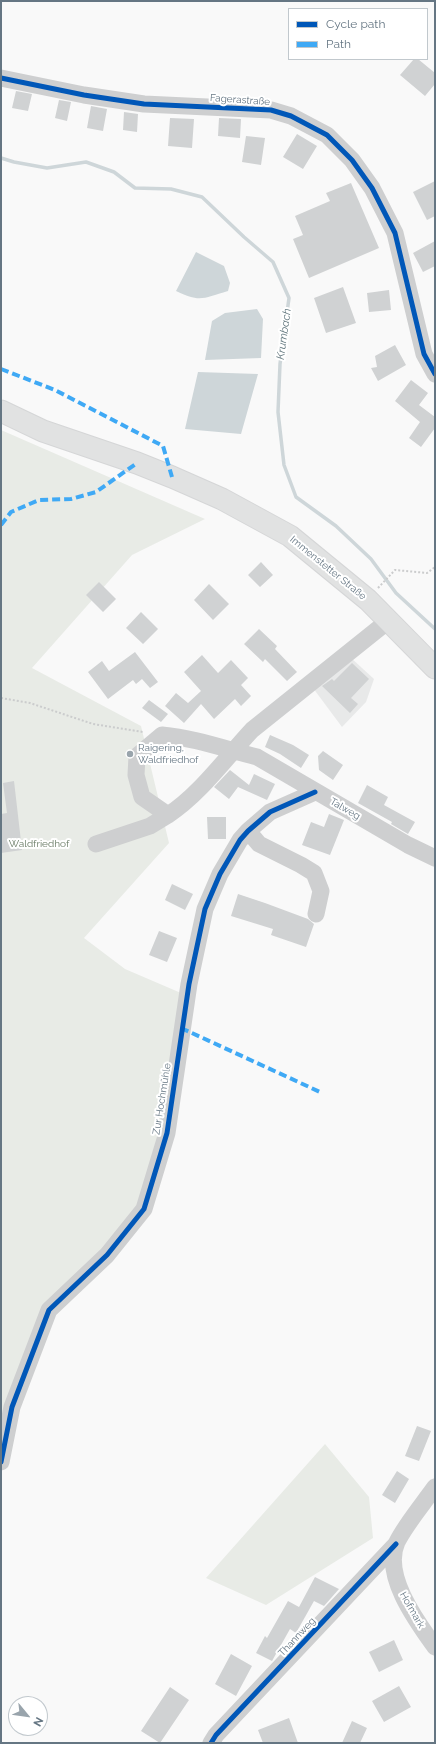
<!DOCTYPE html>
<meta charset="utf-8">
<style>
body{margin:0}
#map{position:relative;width:436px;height:1744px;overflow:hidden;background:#f9f9f9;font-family:Raleway,sans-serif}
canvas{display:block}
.frame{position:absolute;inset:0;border:2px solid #657683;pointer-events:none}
.legend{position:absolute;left:288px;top:8px;width:140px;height:52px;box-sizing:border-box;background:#fff;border:1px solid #c1c8cd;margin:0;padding:5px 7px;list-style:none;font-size:12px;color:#657683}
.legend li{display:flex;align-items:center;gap:8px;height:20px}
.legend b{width:20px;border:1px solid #c1c8cd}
.north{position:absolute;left:8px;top:1696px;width:40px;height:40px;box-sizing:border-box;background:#fff;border:1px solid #c1c8cd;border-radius:50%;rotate:119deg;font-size:11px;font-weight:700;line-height:16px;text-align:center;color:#657683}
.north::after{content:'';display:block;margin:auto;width:14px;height:18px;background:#99a4ac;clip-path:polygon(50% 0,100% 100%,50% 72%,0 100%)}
</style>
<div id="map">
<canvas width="436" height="1744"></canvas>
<div class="frame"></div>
<ul class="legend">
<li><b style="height:5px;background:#0057b8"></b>Cycle path</li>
<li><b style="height:5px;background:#3fa9f5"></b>Path</li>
</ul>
<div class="north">N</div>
</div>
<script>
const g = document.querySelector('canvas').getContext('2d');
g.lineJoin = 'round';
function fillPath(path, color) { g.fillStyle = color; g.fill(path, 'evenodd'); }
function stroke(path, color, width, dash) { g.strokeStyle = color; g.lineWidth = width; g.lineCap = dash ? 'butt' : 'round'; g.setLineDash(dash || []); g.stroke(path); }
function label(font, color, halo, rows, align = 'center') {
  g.font = font + ' Raleway,sans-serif'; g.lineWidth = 4; g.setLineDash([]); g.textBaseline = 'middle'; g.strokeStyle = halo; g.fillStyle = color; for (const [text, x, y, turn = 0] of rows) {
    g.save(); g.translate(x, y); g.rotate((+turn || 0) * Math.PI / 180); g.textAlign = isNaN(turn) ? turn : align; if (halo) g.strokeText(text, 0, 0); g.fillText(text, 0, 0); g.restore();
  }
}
const built = new Path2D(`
 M350,657L374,679L366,702L342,727L313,688Z`);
const green = new Path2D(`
 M1,430L205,519L132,555L32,668L141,726L169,843L84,938L125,969L181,993V1028L144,1209L49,1310L1,1462Z
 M325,1444L369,1497L373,1538L266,1605L206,1578Z`);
const water = new Path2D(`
 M196,252L224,266L230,283L228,291C204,298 200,303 176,291Z
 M257,309L263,319L261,358L205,360L212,321L225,313Z
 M198,372L258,374L241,434L185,429Z`);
const stream = new Path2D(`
 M1,158L14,162L47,168L86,162L114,172L135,188L171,189L202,197L244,237L273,262L289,298L280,364L278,412L284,465L296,497L336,526L371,559L396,593L435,629`);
const building = new Path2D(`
 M414,59H418L435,73V84L425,96L400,75Z
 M16,91L32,94L28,111L12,108Z
 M59,100L71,102L67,121L55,118Z
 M91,106L107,109L103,131L87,128Z
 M124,112L138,114L137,132L123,130Z
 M170,118L194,119L192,148L168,146Z
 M219,118L241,119L240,138L218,136Z
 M297,134L317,146L303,169L283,157Z
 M246,136L265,138L261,165L242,162Z
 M435,181V216L427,220L413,192Z
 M351,183L379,248L309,278L293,239L303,235L295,216L330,201L326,193Z
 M435,241V266L423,272L413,253Z
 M343,287L356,323L326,333L314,298Z
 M389,290L391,310L369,312L367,293Z
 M395,345L406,365L378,381L371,368L377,367L375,356Z
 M411,380L428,393L419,405L435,417V428L421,447L409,438L420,422L395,401Z
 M261,562L273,575L260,587L248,575Z
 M99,582L116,599L103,612L86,595Z
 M209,584L229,604L213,620L194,600Z
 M141,612L158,629L143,644L126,628Z
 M259,629L277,646L275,649L297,672L287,681L265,659L263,662L244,644Z
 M135,652L158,682L150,688L142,679L136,684L133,680L108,699L88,672L102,661L109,671Z
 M202,655L218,673L231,660L248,678L241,685L251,696L241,706L235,699L214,719L201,704L184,723L165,706L176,693L188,703L201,691L184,672Z
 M352,663L369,679L351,698L358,704L350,713L322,686L332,679L334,681Z
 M149,700L168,714L161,722L142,708Z
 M270,735L293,745L309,755L301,768L280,754L265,747Z
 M323,751L343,765L333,780L319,770L318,756Z
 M230,770L249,785L254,774L275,784L267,800L238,787L229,799L214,787Z
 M14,781L22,850L1,853V814L7,813L3,783Z
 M367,785L388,797L384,805L415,822L408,834L391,824L392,822L358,803Z
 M329,814L344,820L330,855L302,845L311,822L324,827Z
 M207,817H226V839H208Z
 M172,884L193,894L185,910L165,900Z
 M238,894L265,903L308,919L314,924L306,947L271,935L273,929L231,916Z
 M159,931L177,938L167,962L149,955Z
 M417,1426L431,1431L419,1461L405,1456Z
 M397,1471L409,1479L395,1503L382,1495Z
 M315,1577L339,1589L324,1606L314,1601L296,1633L290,1629L272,1661L256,1653L265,1636L267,1638L288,1601L299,1607Z
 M394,1640L403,1660L379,1672L369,1652Z
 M231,1654L252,1666L236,1696L215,1684Z
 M399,1686L411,1707L384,1722L372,1701Z
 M170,1687L189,1700L160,1743L141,1731Z
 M289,1718L298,1743H263L258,1730Z
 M352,1721L367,1728L360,1743H342Z`);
const path = new Path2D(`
 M378,588L395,570L427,573L435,567
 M1,698L30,703L93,724L143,732`);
const minor = new Path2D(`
 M1,78L84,95L144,104L271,110L291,116L327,135L352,160L372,188L395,233L424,354L435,374
 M388,621L252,730C226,758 199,795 168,815L142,797L136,775L137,756L162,735C195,738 225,749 257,757L408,845L435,858
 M248,831L259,844L301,865L314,873L321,891L316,914
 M96,844L150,826L168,815
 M1,1462L12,1407L49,1310L107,1255L144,1209L167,1133L189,984L205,909L220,874L240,840L248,831L270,812L315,792
 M435,1487C423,1504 406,1524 397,1542C382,1575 417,1622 435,1647
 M211,1743L216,1735L396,1544`);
const major = new Path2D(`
 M1,411L43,431L137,463L172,477L222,499L290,536L368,600L435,668`);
const quiet = new Path2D(`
 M1,369L55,390L163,446L172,477
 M1,525L11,512L39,500L71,499L96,492L137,463
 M181,1028L320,1092`);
const cycleway = new Path2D(`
 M1,78L84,95L144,104L271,110L291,116L327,135L352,160L372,188L395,233L424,354L435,374
 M1,1462L12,1407L49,1310L107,1255L144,1209L167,1133L189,984L205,909L220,874L240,840L248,831L270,812L315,792
 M211,1743L216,1735L396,1544`);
const markers = [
 [130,754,4,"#99a4ac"]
];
const streetNames = [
 ["Fagerastraße",240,100,4],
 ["Immenstetter Straße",328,568,39],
 ["Talweg",345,809,30],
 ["Zur Hochmühle",162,1099,-81],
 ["Hofmark",412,1610,60],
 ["Thannweg",297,1637,-47]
];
const poiNames = [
 ["Raigering,",138,748],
 ["Waldfriedhof",138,760]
];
const parkNames = [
 ["Waldfriedhof",39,844]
];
const waterNames = [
 ["Krumbach",284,334,-82]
];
fillPath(built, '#e8e9e9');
fillPath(green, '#e8ebe6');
fillPath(water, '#ced6d9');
stroke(stream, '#ced6d9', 3.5);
fillPath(building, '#d0d2d3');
stroke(major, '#d5d6d7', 23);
stroke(path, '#cbcccd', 2, [2, 2]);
stroke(minor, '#cecfd0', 17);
stroke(major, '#e1e2e2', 21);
stroke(quiet, '#3fa9f5', 4, [8, 4]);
stroke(cycleway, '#0057b8', 5);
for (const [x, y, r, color] of markers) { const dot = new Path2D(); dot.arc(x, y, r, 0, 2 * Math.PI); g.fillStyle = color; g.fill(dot); stroke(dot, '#fff', 1.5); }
label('10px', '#657683', '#fff', streetNames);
label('10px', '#657683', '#fff', poiNames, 'left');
label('10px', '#687a64', '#fff', parkNames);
label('italic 11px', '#60757c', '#fff', waterNames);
</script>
